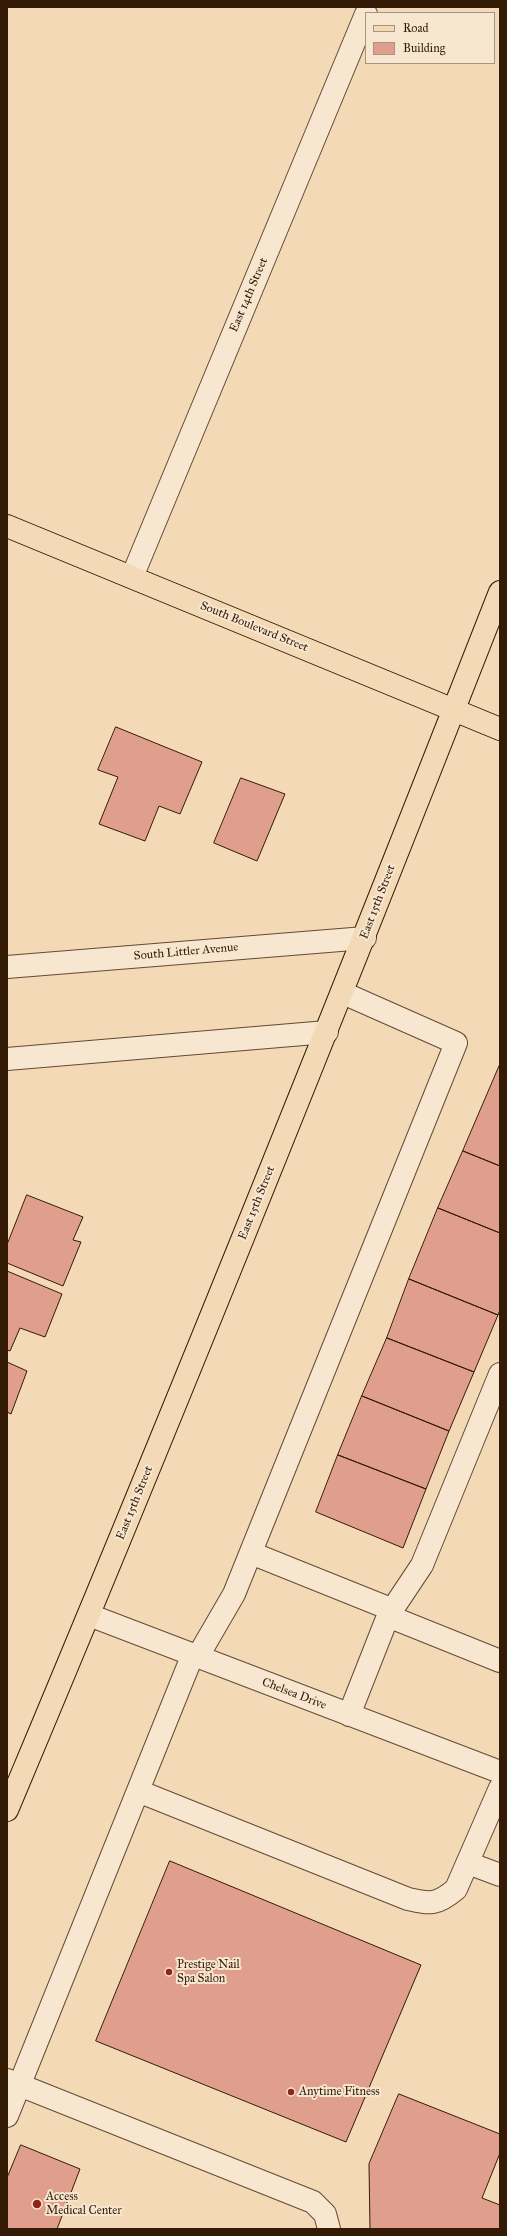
<!DOCTYPE html>
<style>
body{margin:0}
#map{position:relative;width:507px;height:2236px;overflow:hidden;background:#f3d9b6;font-family:"IM FELL Great Primer",serif}
canvas{display:block}
.frame{position:absolute;inset:0;border:8px solid #341b06;pointer-events:none}
.legend{position:absolute;left:365px;top:12px;width:130px;height:52px;box-sizing:border-box;background:#f7e6d0;border:1px solid #a9957f;margin:0;padding:5px 7px;list-style:none;font-size:12px;color:#341b06}
.legend li{display:flex;align-items:center;gap:8px;height:20px}
.legend b{width:20px;border:1px solid #a9957f}
</style>
<div id="map">
<canvas width="507" height="2236"></canvas>
<div class="frame"></div>
<ul class="legend">
<li><b style="height:5px;background:#f3d9b6"></b>Road</li>
<li><b style="height:11px;background:#e09e8c"></b>Building</li>
</ul>
</div>
<script>
const g = document.querySelector('canvas').getContext('2d');
g.lineJoin = 'round';
function fillPath(path, color) { g.fillStyle = color; g.fill(path, 'evenodd'); }
function stroke(path, color, width, dash) { g.strokeStyle = color; g.lineWidth = width; g.lineCap = dash ? 'butt' : 'round'; g.setLineDash(dash || []); g.stroke(path); }
function label(font, color, halo, rows, align = 'center') {
  g.font = font + ' "IM FELL Great Primer",serif'; g.lineWidth = 4; g.setLineDash([]); g.textBaseline = 'middle'; g.strokeStyle = halo; g.fillStyle = color; for (const [text, x, y, turn = 0] of rows) {
    g.save(); g.translate(x, y); g.rotate((+turn || 0) * Math.PI / 180); g.textAlign = isNaN(turn) ? turn : align; if (halo) g.strokeText(text, 0, 0); g.fillText(text, 0, 0); g.restore();
  }
}
const building = new Path2D(`
 M116,727L202,762L180,814L159,806L145,841L99,824L118,777L98,770Z
 M241,778L285,794L257,861L214,843Z
 M500,1064V1166L463,1151Z
 M463,1151L500,1166V1233L438,1208Z
 M27,1195L83,1217L73,1240L81,1242L63,1286L7,1263V1245Z
 M438,1208L500,1233V1310L498,1315L409,1279Z
 M7,1271L62,1294L45,1337L20,1328L10,1351L7,1350Z
 M409,1279L498,1315L474,1372L387,1338Z
 M387,1338L474,1372L449,1431L362,1396Z
 M7,1362L27,1371L11,1414L7,1412Z
 M362,1396L449,1431L426,1489L338,1455Z
 M338,1455L426,1489L403,1548L316,1512Z
 M170,1861L421,1965L346,2142L96,2041Z
 M399,2094L500,2134V2153L482,2198L500,2205V2229H370L369,2164Z
 M21,2145L80,2169L57,2229H7V2178Z`);
const minor = new Path2D(`
 M132,577L366,14
 M7,967L365,938
 M7,1059L327,1032
 M251,1553L393,1610
 M89,1615L500,1772
 M388,1616L500,1661
 M198,1656L234,1594L456,1043L343,993
 M349,1715L388,1616L422,1565L500,1374
 M138,1791L408,1899C431,1904 437,1905 456,1889L500,1788
 M468,1863L500,1875
 M7,2080L313,2202L325,2214L329,2229
 M7,2116L193,1654`);
const major = new Path2D(`
 M7,526L500,729
 M7,1810C177,1406 340,1000 500,592`);
const markers = [
 [169,1972,4,"#8f2418"],
 [291,2092,4,"#8f2418"],
 [37,2204,5,"#8f2418"]
];
const streetNames = [
 ["East 14th Street",249,295,-67],
 ["South Boulevard Street",254,627,22],
 ["East 15th Street",378,902,-69],
 ["South Littler Avenue",186,952,-5],
 ["East 15th Street",257,1203,-68],
 ["East 15th Street",135,1503,-68],
 ["Chelsea Drive",294,1694,21]
];
const poiNames = [
 ["Prestige Nail",177,1965],
 ["Spa Salon",177,1979],
 ["Anytime Fitness",299,2092],
 ["Access",46,2197],
 ["Medical Center",46,2211]
];
fillPath(building, '#e09e8c');
stroke(building, '#341b06', 1);
stroke(minor, '#644a32', 24);
stroke(major, '#341b06', 24);
stroke(minor, '#f7e6d0', 22);
stroke(major, '#f3d9b6', 22);
for (const [x, y, r, color] of markers) { const dot = new Path2D(); dot.arc(x, y, r, 0, 2 * Math.PI); g.fillStyle = color; g.fill(dot); stroke(dot, '#f7e6d0', 1.5); }
label('12px', '#341b06', '#f7e6d0', streetNames);
label('12px', '#341b06', '#f7e6d0', poiNames, 'left');
</script>
